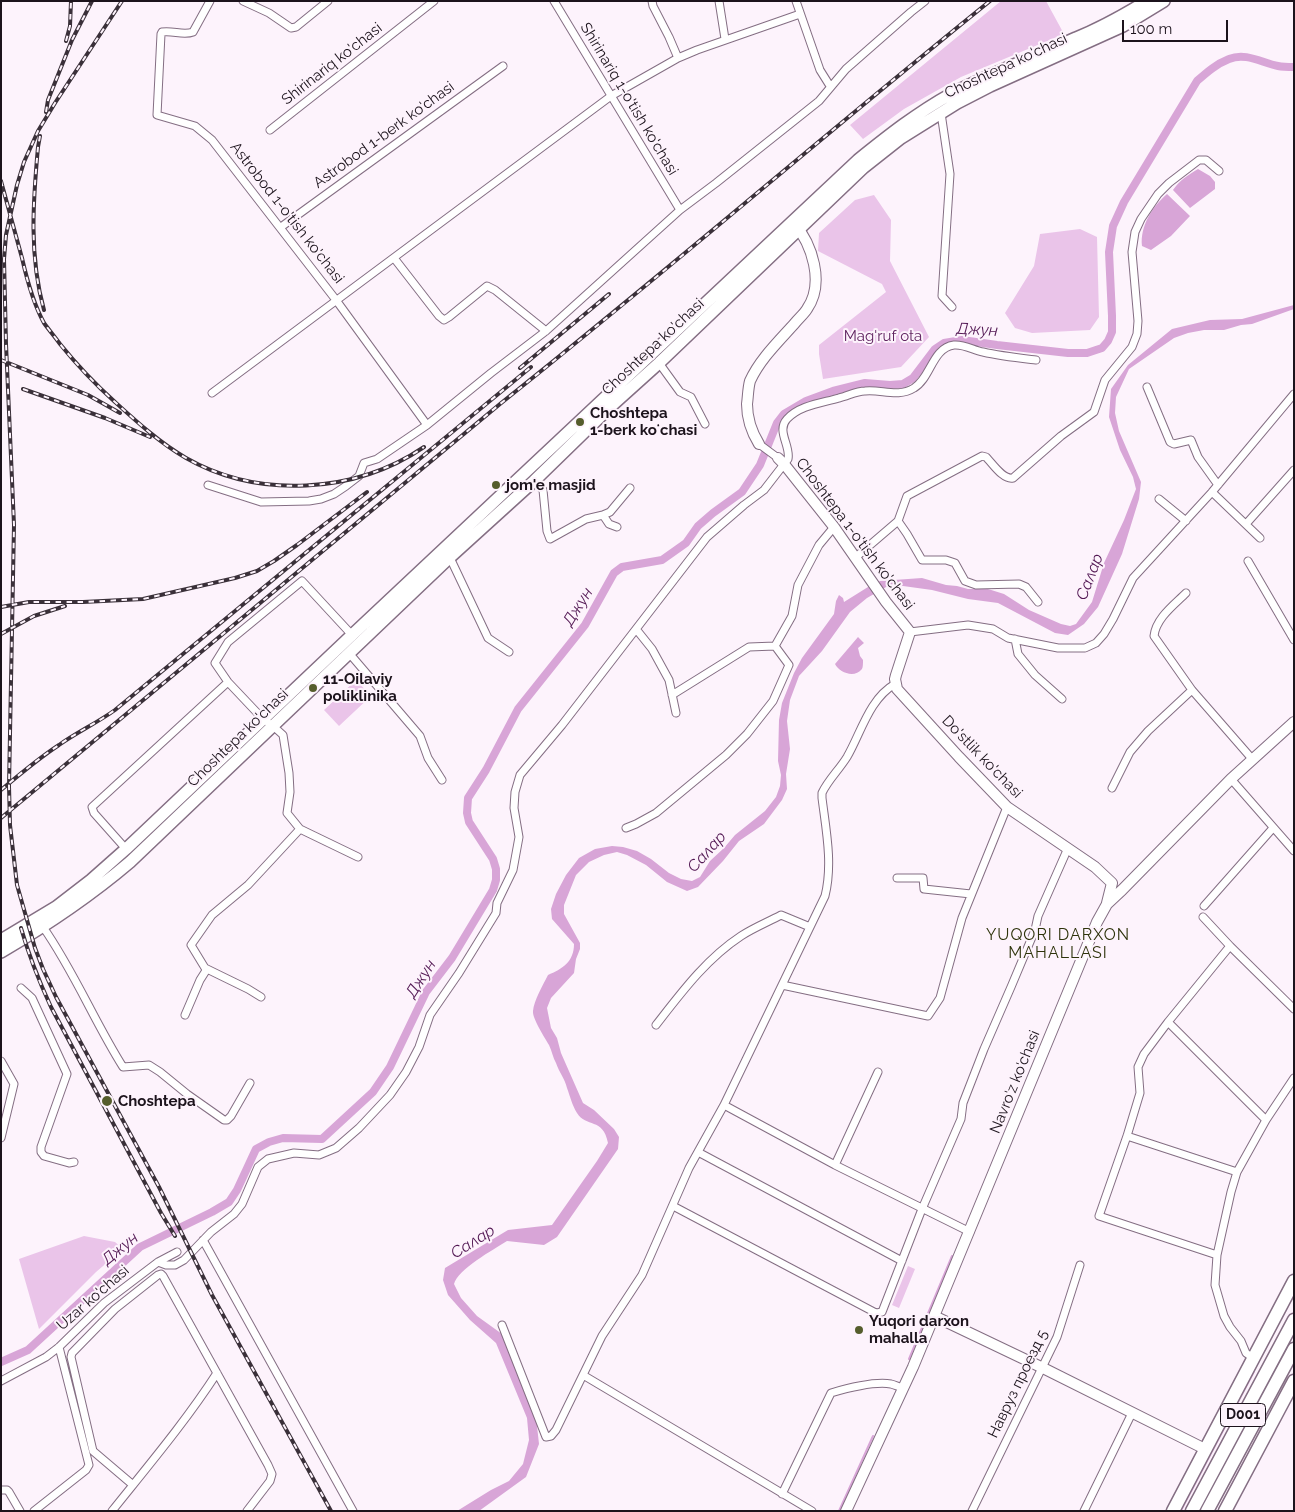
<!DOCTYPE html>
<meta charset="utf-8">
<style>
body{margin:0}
#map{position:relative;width:1295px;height:1512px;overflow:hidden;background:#fdf3fc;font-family:Raleway,sans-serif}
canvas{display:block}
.frame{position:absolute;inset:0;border:2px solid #1c131c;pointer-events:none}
.scale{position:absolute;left:1122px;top:20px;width:106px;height:22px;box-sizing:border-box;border:2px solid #1c131c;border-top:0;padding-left:6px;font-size:15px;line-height:18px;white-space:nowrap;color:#1c131c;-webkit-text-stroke:4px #fdf3fc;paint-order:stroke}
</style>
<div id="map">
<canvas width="1295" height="1512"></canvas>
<div class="frame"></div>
<div class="scale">100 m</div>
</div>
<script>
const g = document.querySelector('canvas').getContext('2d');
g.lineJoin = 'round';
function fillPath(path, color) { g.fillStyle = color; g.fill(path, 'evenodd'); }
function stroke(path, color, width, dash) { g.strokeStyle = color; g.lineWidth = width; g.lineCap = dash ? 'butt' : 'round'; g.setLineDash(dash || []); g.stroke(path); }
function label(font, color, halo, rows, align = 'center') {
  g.font = font + ' Raleway,sans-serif'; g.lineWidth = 4; g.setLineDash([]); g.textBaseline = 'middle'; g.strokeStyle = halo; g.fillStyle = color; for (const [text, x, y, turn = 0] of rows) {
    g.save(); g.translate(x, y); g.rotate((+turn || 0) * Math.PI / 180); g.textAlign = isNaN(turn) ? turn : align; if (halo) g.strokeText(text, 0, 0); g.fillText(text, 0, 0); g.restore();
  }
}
const green = new Path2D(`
 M1001,1H1046L1064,34L961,77L904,109L863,139L850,125Z
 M874,195L891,220L890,261L929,337L901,367L823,379L819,354V345L886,292L882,284L818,251L819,233L855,200Z
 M1080,229L1097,237L1099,317L1090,330L1032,333L1015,328L1005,313L1034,266L1040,234Z
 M356,680L371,696L339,726L324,710Z
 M84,1236L115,1242L123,1249L96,1272L39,1329L19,1259Z
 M908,1266L915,1269L899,1308L892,1305Z
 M1250,1372H1255L1182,1511H1176Z`);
const water = new Path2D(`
 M1198,169L1210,176L1215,182V189L1190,208L1173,190C1180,180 1188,175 1198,169Z
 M1167,194L1190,216L1171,236L1151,250L1142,246C1140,226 1152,207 1167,194Z
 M1294,305V309L1252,324L1241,325L1224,330H1204L1188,333L1174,338L1129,369L1116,397L1115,413L1119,431L1141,482L1139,499L1122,554L1098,607L1084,624L1068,635L1055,633L998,603L968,599L932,590L903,586L886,587L867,598L850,612L822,651L799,676L790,700L787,721L790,749L786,774L787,789L782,800L764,824L739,841L723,861L698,887L687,891L667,882L646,865L627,855L617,852L604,855L589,862L576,875L564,905V914L580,943V949L576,959L574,973L551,998L547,1008L551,1028L557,1038L561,1053L583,1103L594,1110L614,1129L619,1137L618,1149L557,1237L544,1245L507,1241C493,1250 458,1269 454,1284L461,1298L477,1316L502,1334L536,1417L539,1444L526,1477L479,1511H457L491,1490L509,1481L523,1464L529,1440L527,1418L496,1343L470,1320L448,1295L443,1280L445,1268L508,1230L552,1225L597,1161L608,1143C603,1117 586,1128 577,1113C572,1105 570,1096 567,1088C565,1079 559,1072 556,1063C553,1058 552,1051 549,1045C545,1038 532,1018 533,1011C534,1000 543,985 548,975C562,969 574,962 574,944L552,919L551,909L556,894L566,875L579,858L595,849L612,846L623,847L637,851L651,859L669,873L681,879L692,881L700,877L710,861L724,848L735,835L765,811L776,797L780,786L781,775L778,761L779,720L782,703L794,673L802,658L834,614L836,601L839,595L843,598L844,602L868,587L880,581L922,578L946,585L957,586L968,589H988L1004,594L1029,610L1061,624L1070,626L1076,624L1092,602L1104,563L1124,520L1136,489L1133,477L1120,450L1109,417L1111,389L1128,365L1172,329L1210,320L1242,319Z
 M858,637L864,643L858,648L860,656L863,660C863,663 863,667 862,669C854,679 839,672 835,664Z`);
const stream = new Path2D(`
 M909,1359L952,1256
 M839,1511L873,1436`);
const canal = new Path2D(`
 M1,1362L28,1350L140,1247L212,1212L229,1202L237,1190L256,1149L269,1142L283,1138L322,1139L373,1092L390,1067L426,992L452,958L493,890L496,880V869L493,859L469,822L467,813L468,798L486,770L518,709L585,625L614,573L622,567L662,560L686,543L698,526L713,513L742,492L760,465L777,423L784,414L806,401L833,391L865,383L890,385L903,384L913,378L935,349L944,343L962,340L997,345L1068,353H1087L1102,348L1108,341L1112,332V316L1109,252L1113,226L1124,202L1197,81C1206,73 1216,64 1229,59C1246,52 1262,63 1278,66C1283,67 1289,67 1294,67`);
const street = new Path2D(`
 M210,1L193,32C183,36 173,30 162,32L161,34L157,115L195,126L212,140L336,300L427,425
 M243,1L269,13L291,28L296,27L328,1
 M554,1L680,210
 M652,1L653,6L669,37L678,58
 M719,1L725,39
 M796,1L820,70L830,86
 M941,113L950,174L942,296L952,307
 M270,130L434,1
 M281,227L503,66
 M394,258L439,316L444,320L449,317L487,286L495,290L546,331
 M659,363L680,392L691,397L705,424
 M1147,387L1170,442L1174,444L1191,440L1198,457L1218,485
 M212,393L611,96L678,58L697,50L800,14
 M759,444L778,458
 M534,481L543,490L547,531L550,539L586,519L603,515L610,512L630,488
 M208,485L261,502L309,501L321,499L334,494L346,486L359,476L364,463L377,459L427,425L491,373L546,331L680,210L716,183L819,101L846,69L911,12L925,1
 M1212,492L1260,538
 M1159,499L1186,521
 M603,515L609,524L617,527
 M898,521L907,534L922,560H946L955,563L965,581L976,585L1019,584L1026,587L1038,602
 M1246,524L1294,470
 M856,557L898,521L907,496L982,456L986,457C993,464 1003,480 1013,478L1061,436L1094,412L1105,380L1132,347L1137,334L1138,321L1132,252L1135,232L1141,219L1158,194L1169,183L1199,160H1206L1219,171
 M448,559L452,562L488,638L509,652
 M1248,561L1294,640
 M1186,593C1174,605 1156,618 1154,636L1192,690L1253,760
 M636,629L652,649L669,680L676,713
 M910,632L968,625L993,629L1008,638L1058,648H1085L1096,643L1104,634L1113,619L1133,578L1212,492L1294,394
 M352,635L302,581L228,642L215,663L228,682L263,719L273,726L283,735L289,773L290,792L287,813L300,829L358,857
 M1015,639L1018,654L1035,675L1062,699
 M775,646L792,616L798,585L819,545L834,527
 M349,653L420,736L428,758L442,780
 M672,695L749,647L775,646
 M1231,779L1294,851
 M1112,788L1130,752L1148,731L1192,690
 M626,828L636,824L656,813L726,755L747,734L773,701L789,665L775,646
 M126,849L94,813L92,807L228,682
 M897,878H923L924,889L971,894
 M1204,906L1273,828
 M1203,917L1230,946
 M43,927C74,971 94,1021 123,1067L149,1065L160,1072L187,1094L224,1120H227L231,1116L250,1083
 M782,985L928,1016L940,998L962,918L1007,807
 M21,988L32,998L67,1074L41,1147V1152L44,1156L69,1163L74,1162
 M261,997L248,989L205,968L191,945L212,915L248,885L300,829
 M185,1015L200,980L207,969
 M1168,1022L1266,1120
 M656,1025C681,993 706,959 741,936C753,928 768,922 781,915L810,927
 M1,1061L14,1084L1,1138
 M724,1105L835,1165L970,1232
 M1127,1136L1237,1172
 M698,1152L902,1261
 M835,1165L878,1072
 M673,1206L874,1312L877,1313L882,1312L922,1209L961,1119L963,1103L984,1049L1011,987L1035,930L1038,916L1068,848
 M203,1240L353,1511
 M1217,1255L1099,1216L1127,1136L1140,1093L1138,1067L1144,1054L1168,1022L1230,946L1294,1009
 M158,1262L166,1265H175L184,1260L211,1232L234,1214L242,1204L258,1167L268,1159L294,1153L319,1155L336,1148L359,1128L390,1095L406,1072L419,1047L430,1015L459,973L496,913L497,903L513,870L519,837L514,808L515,792L520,775L562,725L707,537L744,505L764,490L788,459C791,446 776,431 787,419C800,405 822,403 839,398C848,396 856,391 865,391C881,389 898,398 914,388C931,378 932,348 954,345C964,344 973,350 983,352C1000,356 1019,358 1036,360
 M502,1325L546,1437L551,1436L556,1430L602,1336L642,1275L689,1168L724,1105L825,896C833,864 826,830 822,798V793C828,780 839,770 847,757C861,733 869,699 895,684
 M1253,1358L1246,1353L1241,1341L1230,1327L1224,1316L1215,1285L1217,1255L1231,1192L1237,1172L1266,1120L1294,1078
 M583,1375L812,1511
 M1,1381L46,1357L59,1347L104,1303L158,1262L177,1252
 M133,1485L93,1451L71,1357L72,1353L115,1309L158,1275L161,1274L163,1276L268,1465L272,1474L270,1481L247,1511
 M1,1490H7L9,1492L20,1511
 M782,1494L831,1393C848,1388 874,1381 891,1384C895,1385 899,1387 903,1388
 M34,1511L86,1470L89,1465L59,1347
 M112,1511C148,1466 186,1421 217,1373
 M972,1511L1057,1337L1080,1265
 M1084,1511L1132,1413`);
const secondary = new Path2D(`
 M759,444C751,431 747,419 747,404C748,397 748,388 750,381C760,359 779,341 795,323C799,318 804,314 807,309C825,283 812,244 794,223
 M778,458L784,464L834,527L886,602L910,632L896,675L895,679L897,689L959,757L1007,807L1095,867L1112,883L1107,903
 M934,1316L1043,1368L1205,1449
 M846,1511L913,1367L1097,922L1107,904L1122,890L1231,779L1294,722`);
const primary = new Path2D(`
 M1,940L56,907L91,880L126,849L352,635L858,160C889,135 917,113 951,94C992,73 1034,57 1076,38C1101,28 1124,15 1147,1
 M1,952C47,925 90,896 130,862L448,559L534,481L609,408L659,363L863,168L901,138L957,103L990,86L1123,26L1164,1`);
const highway = new Path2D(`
 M1173,1511L1294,1281
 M1192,1511L1294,1320
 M1207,1511L1294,1349
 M1225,1511L1294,1381`);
const rail = new Path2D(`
 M122,1L55,103L38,131L24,162L17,185L6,235L4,259L6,344L14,525L9,786L10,825L17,885L35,948L43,969L56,997L159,1187L212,1295L331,1511
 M66,41L70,26L71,1
 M46,112L48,100L72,40L92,1
 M40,136L38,147C33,202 29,256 44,310
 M1,181C8,207 15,233 22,258C27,280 33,303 44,323C49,330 55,337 60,344C77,365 95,384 115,402C137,422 160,443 186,458C258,499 355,494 424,447
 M1,360L88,395L120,413
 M520,368L609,294
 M23,389L105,418L150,437
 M1,607L29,602H83L143,599L235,578L257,571L274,561L297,545L367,492
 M1,634L34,616L65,606
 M1,790C20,774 39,758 59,745C77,732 97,723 115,710L531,367
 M1,818L500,404C666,272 825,134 990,1
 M21,928C29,956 39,981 51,1007L161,1213L175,1236`);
const markers = [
 [580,422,5,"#555d2c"],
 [496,485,5,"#555d2c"],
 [313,688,5,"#555d2c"],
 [107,1101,6,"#555d2c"],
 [859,1330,5,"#555d2c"]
];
const shields = [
 [1243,1415,45]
];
const shieldNames = [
 ["D001",1243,1415]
];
const streetNames = [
 ["Shirinariq ko'chasi",332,64,-38],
 ["Choshtepa ko'chasi",1006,66,-25],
 ["Shirinariq 1-o'tish ko'chasi",629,99,59],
 ["Astrobod 1-berk ko'chasi",384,135,-36],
 ["Astrobod 1-o'tish ko'chasi",287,213,52],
 ["Choshtepa ko'chasi",653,347,-43],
 ["Choshtepa 1-o'tish ko'chasi",855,534,53],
 ["Choshtepa ko'chasi",238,738,-44],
 ["Do'stlik ko'chasi",982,757,46],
 ["Navro'z ko'chasi",1015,1082,-68],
 ["Uzar ko'chasi",93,1298,-41],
 ["Навруз проезд 5",1018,1384,-64]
];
const parkNames = [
 ["Mag'ruf ota",883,336]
];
const poiNames = [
 ["Choshtepa",590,413],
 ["1-berk koʻchasi",590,430],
 ["jom'e masjid",506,485],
 ["11-Oilaviy",323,679],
 ["poliklinika",323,696],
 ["Choshtepa",118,1101],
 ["Yuqori darxon",869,1321],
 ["mahalla",869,1338]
];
const waterNames = [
 ["Джун",977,330,3],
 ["Салар",1090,577,-69],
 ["Джун",578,607,-58],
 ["Салар",707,852,-48],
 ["Джун",421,979,-57],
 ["Салар",473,1242,-32],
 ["Джун",120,1249,-39]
];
const neighbourhoodNames = [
 ["YUQORI DARXON",1058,935],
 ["MAHALLASI",1058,953]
];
fillPath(green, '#eac4e9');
fillPath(water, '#d8a5d7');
stroke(stream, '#d8a5d7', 2);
stroke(canal, '#d8a5d7', 8);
stroke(street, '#846e83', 9);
stroke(secondary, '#846e83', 12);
stroke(primary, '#846e83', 14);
stroke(highway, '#846e83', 15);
stroke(street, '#fff', 7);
stroke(secondary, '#fff', 10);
stroke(primary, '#fff', 11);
stroke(highway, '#fff', 12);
stroke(rail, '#3a3039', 4);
stroke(rail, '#fdf3fc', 2, [5.5]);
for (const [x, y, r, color] of markers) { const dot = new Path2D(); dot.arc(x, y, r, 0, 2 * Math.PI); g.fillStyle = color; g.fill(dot); stroke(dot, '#fdf3fc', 2); }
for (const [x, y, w] of shields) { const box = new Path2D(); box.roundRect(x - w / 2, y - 11.5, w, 23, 4); g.fillStyle = '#fdf3fc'; g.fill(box); stroke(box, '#1c131c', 1); }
label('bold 14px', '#1c131c', null, shieldNames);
label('15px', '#1c131c', '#fdf3fc', streetNames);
label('15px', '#602460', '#fdf3fc', parkNames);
label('bold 15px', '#1c131c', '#fdf3fc', poiNames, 'left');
label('italic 16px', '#521753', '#fdf3fc', waterNames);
g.letterSpacing = '1px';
label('16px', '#2e330b', '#fdf3fc', neighbourhoodNames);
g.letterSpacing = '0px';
</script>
